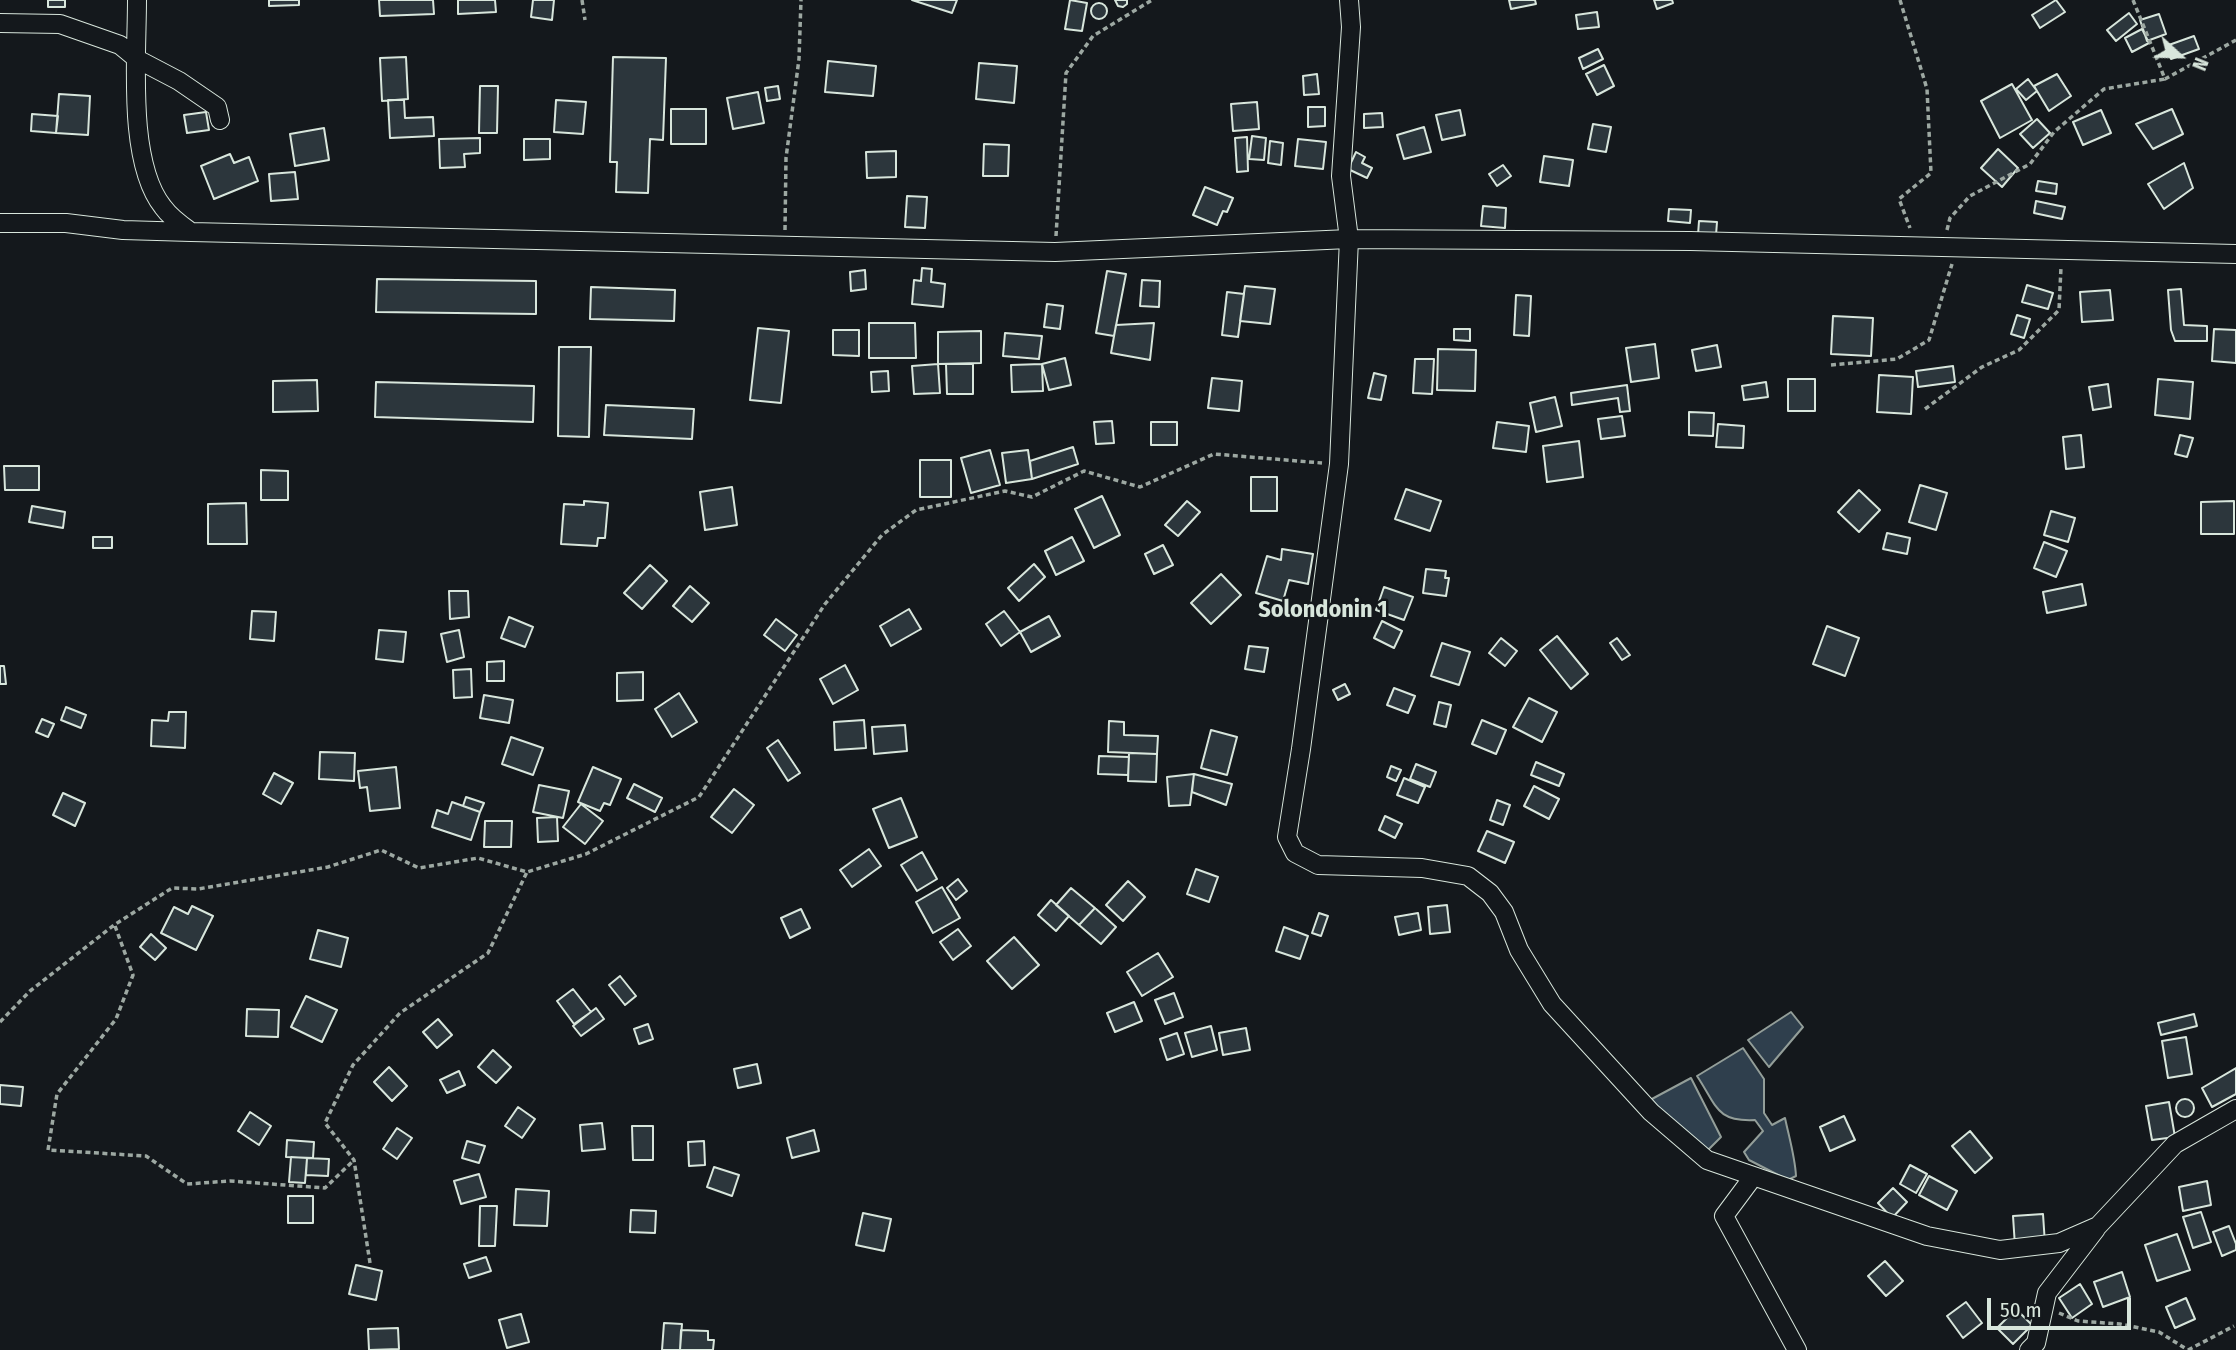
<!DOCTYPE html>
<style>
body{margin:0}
#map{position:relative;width:2236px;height:1350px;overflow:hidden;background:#14181c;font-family:"Fira Sans Condensed",sans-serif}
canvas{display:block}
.north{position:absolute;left:2145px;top:21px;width:70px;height:70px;-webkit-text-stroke:5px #14181c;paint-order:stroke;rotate:112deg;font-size:19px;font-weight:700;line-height:28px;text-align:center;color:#d8e6dc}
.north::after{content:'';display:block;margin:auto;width:24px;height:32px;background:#d8e6dc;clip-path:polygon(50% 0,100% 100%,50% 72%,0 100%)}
.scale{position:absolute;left:1987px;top:1298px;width:144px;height:32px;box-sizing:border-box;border:4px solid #d8e6dc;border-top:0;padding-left:9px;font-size:21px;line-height:24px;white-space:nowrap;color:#d8e6dc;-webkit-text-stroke:5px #14181c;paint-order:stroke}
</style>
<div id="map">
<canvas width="2236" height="1350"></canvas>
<div class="north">N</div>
<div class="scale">50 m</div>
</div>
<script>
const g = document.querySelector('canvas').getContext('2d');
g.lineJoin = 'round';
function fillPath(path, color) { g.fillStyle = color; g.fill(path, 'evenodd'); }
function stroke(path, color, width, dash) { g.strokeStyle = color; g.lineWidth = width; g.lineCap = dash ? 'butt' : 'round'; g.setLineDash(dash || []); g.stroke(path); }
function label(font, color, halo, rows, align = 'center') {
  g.font = font + ' "Fira Sans Condensed",sans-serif'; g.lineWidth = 5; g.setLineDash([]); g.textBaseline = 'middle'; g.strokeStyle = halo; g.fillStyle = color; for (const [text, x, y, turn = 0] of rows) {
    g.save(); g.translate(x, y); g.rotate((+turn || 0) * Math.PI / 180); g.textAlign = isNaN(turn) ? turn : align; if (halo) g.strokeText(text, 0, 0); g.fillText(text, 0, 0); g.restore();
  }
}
const water = new Path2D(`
 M1791,1012L1803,1027L1769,1067L1748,1040Z
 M1743,1048L1764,1079V1113L1772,1125L1785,1118C1789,1137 1795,1157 1796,1176L1788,1180L1749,1160L1744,1152L1763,1131L1755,1120C1716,1122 1717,1106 1697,1076Z
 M1691,1078L1721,1137L1708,1150L1660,1115L1650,1100Z`);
const building = new Path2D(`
 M48,0H65V7H48Z
 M269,0H299V5L269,6Z
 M379,0H433L434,14L380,16Z
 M458,0H495L496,12L458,14Z
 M533,0H554L552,20L531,17Z
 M912,0H957L952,13Z
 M1070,0L1087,3L1082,31L1065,29Z
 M1115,0H1127V4L1123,7L1118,6Z
 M1509,0H1535L1536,4L1511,9Z
 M1654,0H1672L1673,3L1657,9Z
 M2056,0L2065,12L2040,28L2032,15Z
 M1091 11a8 8 0 1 1 16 0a8 8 0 1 1-16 0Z
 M1597,12L1599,27L1578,29L1576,15Z
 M2129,13L2137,24L2116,41L2107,30Z
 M2159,14L2166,34L2147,41L2140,20Z
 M2142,29L2149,43L2132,52L2125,38Z
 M2194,36L2199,49L2171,59L2166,46Z
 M1598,49L1603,59L1583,69L1579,58Z
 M406,57L408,99L382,101L380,58Z
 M613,57L666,58L663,140L650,139L648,193L616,192L617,162H610Z
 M828,61L876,66L873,96L825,92Z
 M979,63L1017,66L1014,103L976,99Z
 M1604,65L1614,86L1597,95L1586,74Z
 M1317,74L1319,94L1304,95L1303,76Z
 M2057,74L2071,96L2049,111L2034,86Z
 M2028,79L2037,91L2026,100L2016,89Z
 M2012,84L2032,120L2000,138L1981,101Z
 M480,86H498L497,133H479Z
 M778,86L780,99L767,101L765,88Z
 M758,92L764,123L733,129L727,98Z
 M59,94L90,96L88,135L56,133Z
 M388,100H404L405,118L433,117L434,136L390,138Z
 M556,100L586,102L583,134L554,132Z
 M1257,102L1259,129L1233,131L1231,104Z
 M1308,107H1325V126L1308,127Z
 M671,109H706V144H671Z
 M2172,109L2183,134L2153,149L2136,124Z
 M1460,110L1465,135L1442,140L1436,115Z
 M2101,110L2111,133L2083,145L2073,122Z
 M206,112L209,130L187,133L184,115Z
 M1382,113L1383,127L1364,128V114Z
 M32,114L58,116L56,133L31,131Z
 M2037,119L2050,133L2033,148L2020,134Z
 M1593,124L1611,127L1606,152L1588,149Z
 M1424,127L1431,152L1404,159L1397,135Z
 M324,128L329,160L295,166L290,134Z
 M1252,136L1266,138L1264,160L1249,159Z
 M1247,137L1248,171L1237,172L1235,138Z
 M480,138V153L464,154L465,167L440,168L439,139Z
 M524,139H550V159L524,160Z
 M1298,139L1326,142L1323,169L1295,166Z
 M1270,141L1283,143L1281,165L1268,163Z
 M984,144L1009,145L1008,176H983Z
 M1998,149L2018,168L2002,187L1981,168Z
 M896,151V177L867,178L866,152Z
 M1356,152L1365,157L1362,163L1372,168L1367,178L1348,169Z
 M230,154L234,163L249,157L258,181L214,199L201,166Z
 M1544,156L1573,160L1569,186L1540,182Z
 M2184,163L2193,188L2164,209L2148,184Z
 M1503,165L1511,176L1497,186L1489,174Z
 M295,172L298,199L271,201L269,174Z
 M2038,181L2057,184L2056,194L2036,191Z
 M1205,187L1233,198L1227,212L1223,211L1217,225L1193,215Z
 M907,196L927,197L925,228L905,227Z
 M2036,201L2065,207L2062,219L2034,213Z
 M1483,206L1506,208L1505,228L1481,226Z
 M1669,209L1691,210L1690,223L1668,221Z
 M1699,221L1717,222L1716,235H1698Z
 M922,268L932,269L931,282L945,284L943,307L912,304L914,280L921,281Z
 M865,270L866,289L851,291L850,272Z
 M1107,271L1126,274L1114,336L1096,333Z
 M377,279L536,281V314L376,312Z
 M1142,280L1160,281L1159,307L1140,306Z
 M2027,285L2053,293L2048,309L2022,302Z
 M1245,286L1275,289L1270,324L1240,321Z
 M591,287L675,290L674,321L590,319Z
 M2181,289L2184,325L2207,326V341H2175L2171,330L2168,290Z
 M2110,290L2113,320L2082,322L2080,292Z
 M1227,292L1244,294L1238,337L1222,335Z
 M1516,295L1531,296L1529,336L1514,335Z
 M1047,304L1063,306L1060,329L1044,327Z
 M2017,315L2030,319L2024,338L2011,334Z
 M1833,316L1873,318L1871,356L1831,354Z
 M869,323H915L916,358H869Z
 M1154,323L1150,360L1111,353L1116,325Z
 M758,328L789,331L781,403L750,400Z
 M1454,329H1470V341L1454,340Z
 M2214,329L2236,330V363L2212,361Z
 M833,330H859V356L833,355Z
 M981,331V363L938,364V332Z
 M1005,333L1042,336L1039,359L1003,356Z
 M1655,344L1659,378L1631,382L1626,348Z
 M1717,345L1721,367L1696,371L1692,350Z
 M559,347H591L589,437L558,436Z
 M1438,349L1476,350L1475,391L1437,390Z
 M1065,358L1071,385L1049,390L1042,364Z
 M1415,359H1434L1432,394L1413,393Z
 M938,364L940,393L914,394L912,366Z
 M946,364H973V394H947Z
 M1042,364L1043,391L1012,392L1011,365Z
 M1953,366L1955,382L1918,387L1916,371Z
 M888,371L889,391L872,392L871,372Z
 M1374,373L1386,376L1381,400L1368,398Z
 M1879,375L1913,377L1911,414L1877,412Z
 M1212,378L1242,381L1239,411L1208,408Z
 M1788,379H1815V411H1788Z
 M2158,379L2193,382L2190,419L2155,415Z
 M317,380L318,411L273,412V381Z
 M376,382L534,386L533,422L375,417Z
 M1766,382L1768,397L1744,400L1742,386Z
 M2108,384L2111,407L2093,410L2089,387Z
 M1627,385L1630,411L1620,412L1618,398L1572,405L1571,393Z
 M1555,397L1562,426L1536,432L1530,403Z
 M606,405L694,409L692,439L604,435Z
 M1689,412L1714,413L1713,436L1689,435Z
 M1622,416L1625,436L1601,439L1598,419Z
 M1112,421L1114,443L1096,444L1094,422Z
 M1151,422H1177V445H1151Z
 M1497,422L1529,426L1526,452L1493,448Z
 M1718,424L1744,426L1743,448L1716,447Z
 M2081,435L2084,467L2066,469L2063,437Z
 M2180,435L2193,438L2187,457L2175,454Z
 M1579,441L1583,477L1547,482L1543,446Z
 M1073,447L1078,464L1032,479L1030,461Z
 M990,450L1000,485L971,493L961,458Z
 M1028,450L1032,479L1006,483L1002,453Z
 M920,460H951V497H920Z
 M4,466H39V490H5Z
 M261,470L288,471V500H261Z
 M1251,477H1277V511H1251Z
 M1920,485L1947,493L1936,530L1909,522Z
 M732,487L737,525L705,530L700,492Z
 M1406,489L1441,501L1430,531L1395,519Z
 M1859,490L1880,510L1859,532L1838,512Z
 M1102,496L1120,535L1094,548L1075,509Z
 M584,501L608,503L605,538H598L597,546L561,544L564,504L584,505Z
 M1187,501L1200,512L1178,536L1165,525Z
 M2234,501V534H2201V502Z
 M246,503L247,544H208V504Z
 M32,506L65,512L63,528L29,522Z
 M2051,511L2075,518L2068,542L2044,535Z
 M1887,533L1910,538L1907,554L1883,549Z
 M93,537H112V548H93Z
 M1072,537L1084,561L1056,575L1045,551Z
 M2044,542L2067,551L2056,577L2034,568Z
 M1163,545L1173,565L1154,574L1145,554Z
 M1282,549L1313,554L1308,584L1289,580L1283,601L1256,593L1267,556L1281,560Z
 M1034,564L1045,577L1019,601L1008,588Z
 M650,565L667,581L642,609L624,593Z
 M1426,569L1446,571L1445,578H1449L1446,596L1423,593Z
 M1221,574L1241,595L1211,624L1191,603Z
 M2082,584L2086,605L2047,613L2043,592Z
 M690,586L709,603L692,622L673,606Z
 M1384,587L1413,597L1404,620L1376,610Z
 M449,591H468L469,617L450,619Z
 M909,609L921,629L891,646L880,626Z
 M252,611L276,612L274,641L250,639Z
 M1004,611L1020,632L1001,646L986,624Z
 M1049,616L1060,636L1031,652L1020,632Z
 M509,617L533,627L525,647L501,638Z
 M776,619L797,635L785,651L764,635Z
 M1382,621L1402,631L1394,648L1374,638Z
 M1827,626L1859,638L1845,676L1813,664Z
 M379,630L406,632L403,662L376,659Z
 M459,630L464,657L447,662L441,634Z
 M1557,636L1588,674L1571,689L1540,650Z
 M1501,638L1517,651L1505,666L1489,653Z
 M1617,638L1630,655L1622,660L1610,643Z
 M1442,643L1470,652L1459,685L1431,676Z
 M1249,646L1268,648L1264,672L1245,669Z
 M504,661V681H487V662Z
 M845,665L858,690L833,704L820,679Z
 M0,666H4L6,684H0Z
 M471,669L472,697L454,698L453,670Z
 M643,672V700L617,701V673Z
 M1345,684L1350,694L1338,700L1333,690Z
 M1394,688L1415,696L1408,713L1387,705Z
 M679,693L697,722L672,737L655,709Z
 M484,695L513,700L509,723L480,718Z
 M1529,698L1557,712L1542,742L1513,727Z
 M1439,702L1451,705L1446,727L1434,724Z
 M66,707L86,715L81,728L61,720Z
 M169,712H186L185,748L151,746L152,720L168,721Z
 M42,719L54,724L48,737L36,732Z
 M864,720L866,748L835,750L834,722Z
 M1482,720L1506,730L1496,754L1472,744Z
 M1109,721L1124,722V735L1158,736L1157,754L1108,752Z
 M905,725L907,751L874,754L872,727Z
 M1211,730L1237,737L1227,775L1201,768Z
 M511,737L543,748L533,775L502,764Z
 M778,740L800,773L788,781L767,748Z
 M320,752L355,753L354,781L319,779Z
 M1129,753L1157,754L1156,782L1128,781Z
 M1099,756L1129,757L1128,775L1098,774Z
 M1536,762L1564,774L1559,786L1531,775Z
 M1416,764L1436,772L1430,787L1410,779Z
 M1391,766L1401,770L1396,781L1387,777Z
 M396,767L400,808L370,811L367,787L360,788L358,771Z
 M593,767L621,779L610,805L604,803L600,811L578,802Z
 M274,773L293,783L281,804L263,794Z
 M1194,774L1232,784L1226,805L1192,792Z
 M1194,774L1190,805L1169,806L1167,777Z
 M1404,778L1425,787L1418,803L1397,795Z
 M634,784L662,798L655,812L627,798Z
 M539,785L569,791L563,818L533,812Z
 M1534,786L1559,799L1549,819L1524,806Z
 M734,789L754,805L732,833L711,817Z
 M63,793L85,803L75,826L53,815Z
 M466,797L484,803L480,812L463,806Z
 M901,798L917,837L889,848L873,809Z
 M1497,800L1510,805L1503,825L1490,820Z
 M452,802L480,812L471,840L432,827L437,810L448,814Z
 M581,804L603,821L585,844L563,827Z
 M1385,816L1402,824L1395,838L1379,830Z
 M557,817L558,841L538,842L537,818Z
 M485,821H512L511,847H484Z
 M1487,831L1514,842L1505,863L1478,851Z
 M869,849L881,866L852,887L840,870Z
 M922,852L937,879L917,891L901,865Z
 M1196,869L1218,877L1209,902L1187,894Z
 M958,879L967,891L956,900L947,888Z
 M1128,881L1145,897L1123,921L1106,905Z
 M942,887L960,918L933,933L916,902Z
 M1071,888L1095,908L1079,925L1056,905Z
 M1051,900L1069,916L1056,931L1038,915Z
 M1447,905L1450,932L1430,934L1428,907Z
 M192,906L213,916L196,950L161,933L174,907L188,914Z
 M1095,908L1116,927L1101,944L1079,925Z
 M801,909L810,928L790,938L781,918Z
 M1319,913L1328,916L1321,936L1312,933Z
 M1418,913L1421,930L1399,935L1395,917Z
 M1284,927L1308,936L1300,959L1276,951Z
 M958,929L971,946L953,960L940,942Z
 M318,930L348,938L341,967L310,959Z
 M151,934L166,948L155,960L140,947Z
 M1014,937L1039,965L1012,989L987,961Z
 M1158,953L1173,977L1142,996L1127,972Z
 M620,976L636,996L625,1005L609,985Z
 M573,989L591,1012L574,1024L557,1001Z
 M1174,993L1183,1017L1165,1024L1155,1000Z
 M306,996L337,1010L322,1042L291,1027Z
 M1134,1002L1142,1021L1115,1032L1107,1013Z
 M596,1008L604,1019L581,1036L573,1026Z
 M247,1009L279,1010L278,1037L246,1036Z
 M2194,1014L2197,1026L2161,1035L2158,1023Z
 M438,1019L452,1035L437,1048L423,1032Z
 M648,1024L653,1039L639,1044L634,1029Z
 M1211,1026L1217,1050L1192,1057L1185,1033Z
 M1246,1028L1250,1050L1223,1055L1219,1033Z
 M1177,1033L1184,1054L1167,1060L1160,1039Z
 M2186,1037L2192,1074L2168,1078L2162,1041Z
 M493,1050L511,1067L496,1083L478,1067Z
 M757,1064L761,1083L738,1088L734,1069Z
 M389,1067L407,1086L392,1101L374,1082Z
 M2236,1068V1094L2212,1107L2202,1088Z
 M459,1071L465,1085L447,1093L440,1080Z
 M0,1085L23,1087L21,1106L0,1104Z
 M2176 1108a9 9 0 1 1 18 0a9 9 0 1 1-18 0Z
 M2169,1102L2175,1137L2152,1140L2146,1106Z
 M518,1107L535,1119L522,1138L505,1126Z
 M250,1112L271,1126L259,1145L238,1131Z
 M1844,1116L1855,1140L1830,1151L1820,1127Z
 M602,1123L605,1149L582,1151L580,1125Z
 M632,1126H653V1160H633Z
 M397,1128L412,1138L397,1159L383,1149Z
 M814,1130L819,1151L792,1158L787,1138Z
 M1970,1131L1992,1158L1975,1173L1952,1146Z
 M287,1140L314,1142L313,1158L286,1157Z
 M467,1141L485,1146L479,1163L462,1158Z
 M704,1141L705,1165L689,1166L688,1142Z
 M291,1157L307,1158L305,1183L289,1182Z
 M307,1158L329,1159L328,1176L306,1175Z
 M1910,1165L1927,1174L1916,1193L1900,1184Z
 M714,1167L739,1175L732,1196L707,1187Z
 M479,1174L486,1197L461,1204L454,1181Z
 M1929,1176L1957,1191L1947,1210L1919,1195Z
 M2207,1181L2211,1205L2183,1211L2179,1187Z
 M1893,1188L1907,1202L1892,1218L1878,1203Z
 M516,1189L549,1191L547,1226L514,1225Z
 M288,1196H313V1223H288Z
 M480,1206H497L495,1246H479Z
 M631,1210L656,1211L655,1233L630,1232Z
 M2201,1212L2211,1242L2193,1248L2183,1217Z
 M863,1213L891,1219L884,1251L856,1245Z
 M2043,1214L2045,1244L2015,1246L2013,1216Z
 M2229,1226L2236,1244V1250L2222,1256L2213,1232Z
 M2177,1234L2190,1270L2157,1281L2145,1245Z
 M486,1257L491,1271L469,1278L464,1264Z
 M1885,1261L1903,1281L1886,1296L1868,1276Z
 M356,1265L382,1271L376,1300L349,1294Z
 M2122,1272L2130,1297L2103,1307L2094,1282Z
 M2080,1284L2092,1304L2072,1318L2059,1298Z
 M2186,1298L2195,1319L2175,1328L2166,1307Z
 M1966,1302L1982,1323L1963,1338L1947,1316Z
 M2016,1309L2032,1325L2013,1344L1997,1328Z
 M521,1314L529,1342L507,1348L499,1320Z
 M664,1323L682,1324L680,1350H662Z
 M398,1328L399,1349L369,1350L368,1329Z
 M681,1330L708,1331V1340H714L713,1350H680Z`);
const path = new Path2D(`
 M582,0L585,20
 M1900,0L1927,89L1931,173L1899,199L1910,228
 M2133,0L2165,79L2236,40
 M785,230L786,158L799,59L801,0
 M1947,230L1950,218L1970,196L2030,164L2054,132L2104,89L2165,79
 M1056,236L1066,73L1093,36L1152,0
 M1831,365L1897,359L1929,340L1952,264
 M1925,409L1982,367L2019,350L2059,310L2061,267
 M115,926L133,975L116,1019L57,1094L48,1150L146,1156L187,1184L230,1181L325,1188L354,1160
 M0,1022L30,991L114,925L172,888L198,889L328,867L381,850L419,868L478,858L527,872L586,854L699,797L825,604L882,535L916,510L1005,491L1032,497L1084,471L1140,487L1214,454L1322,463
 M370,1263L354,1160L325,1123L353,1065L400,1013L488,953L527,872
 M2059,1313L2078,1321L2120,1324L2159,1332L2188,1350
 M2188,1350L2234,1326`);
const street = new Path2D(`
 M137,0C137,57 127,162 163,207C170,217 181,225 191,232
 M1349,0L1351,27L1341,176L1349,239L1339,464L1301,749L1287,837L1295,853L1318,865L1422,868L1468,876L1490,893L1504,912L1519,950L1552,1004L1651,1112L1707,1160L1927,1236L2000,1250L2059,1243L2098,1226L2175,1144L2236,1109
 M0,23L60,24L120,45L137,59L179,81L217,107L220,120
 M0,223H66L123,230L191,232L1055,252L1349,239L1690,241L2236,254
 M1753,1177L1724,1216L1797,1350
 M2029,1350L2036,1343L2047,1293L2096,1229`);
const neighbourhoodNames = [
 ["Solondonin 1",1323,610]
];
fillPath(water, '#2f3f4d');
stroke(water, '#939e99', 2);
fillPath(building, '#2c363c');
stroke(building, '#d8e6dc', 2);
stroke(street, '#d8e6dc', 20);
stroke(path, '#9da8a2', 3.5, [5, 3.5]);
stroke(street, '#14181c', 18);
label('bold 24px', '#d8e6dc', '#14181c', neighbourhoodNames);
</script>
